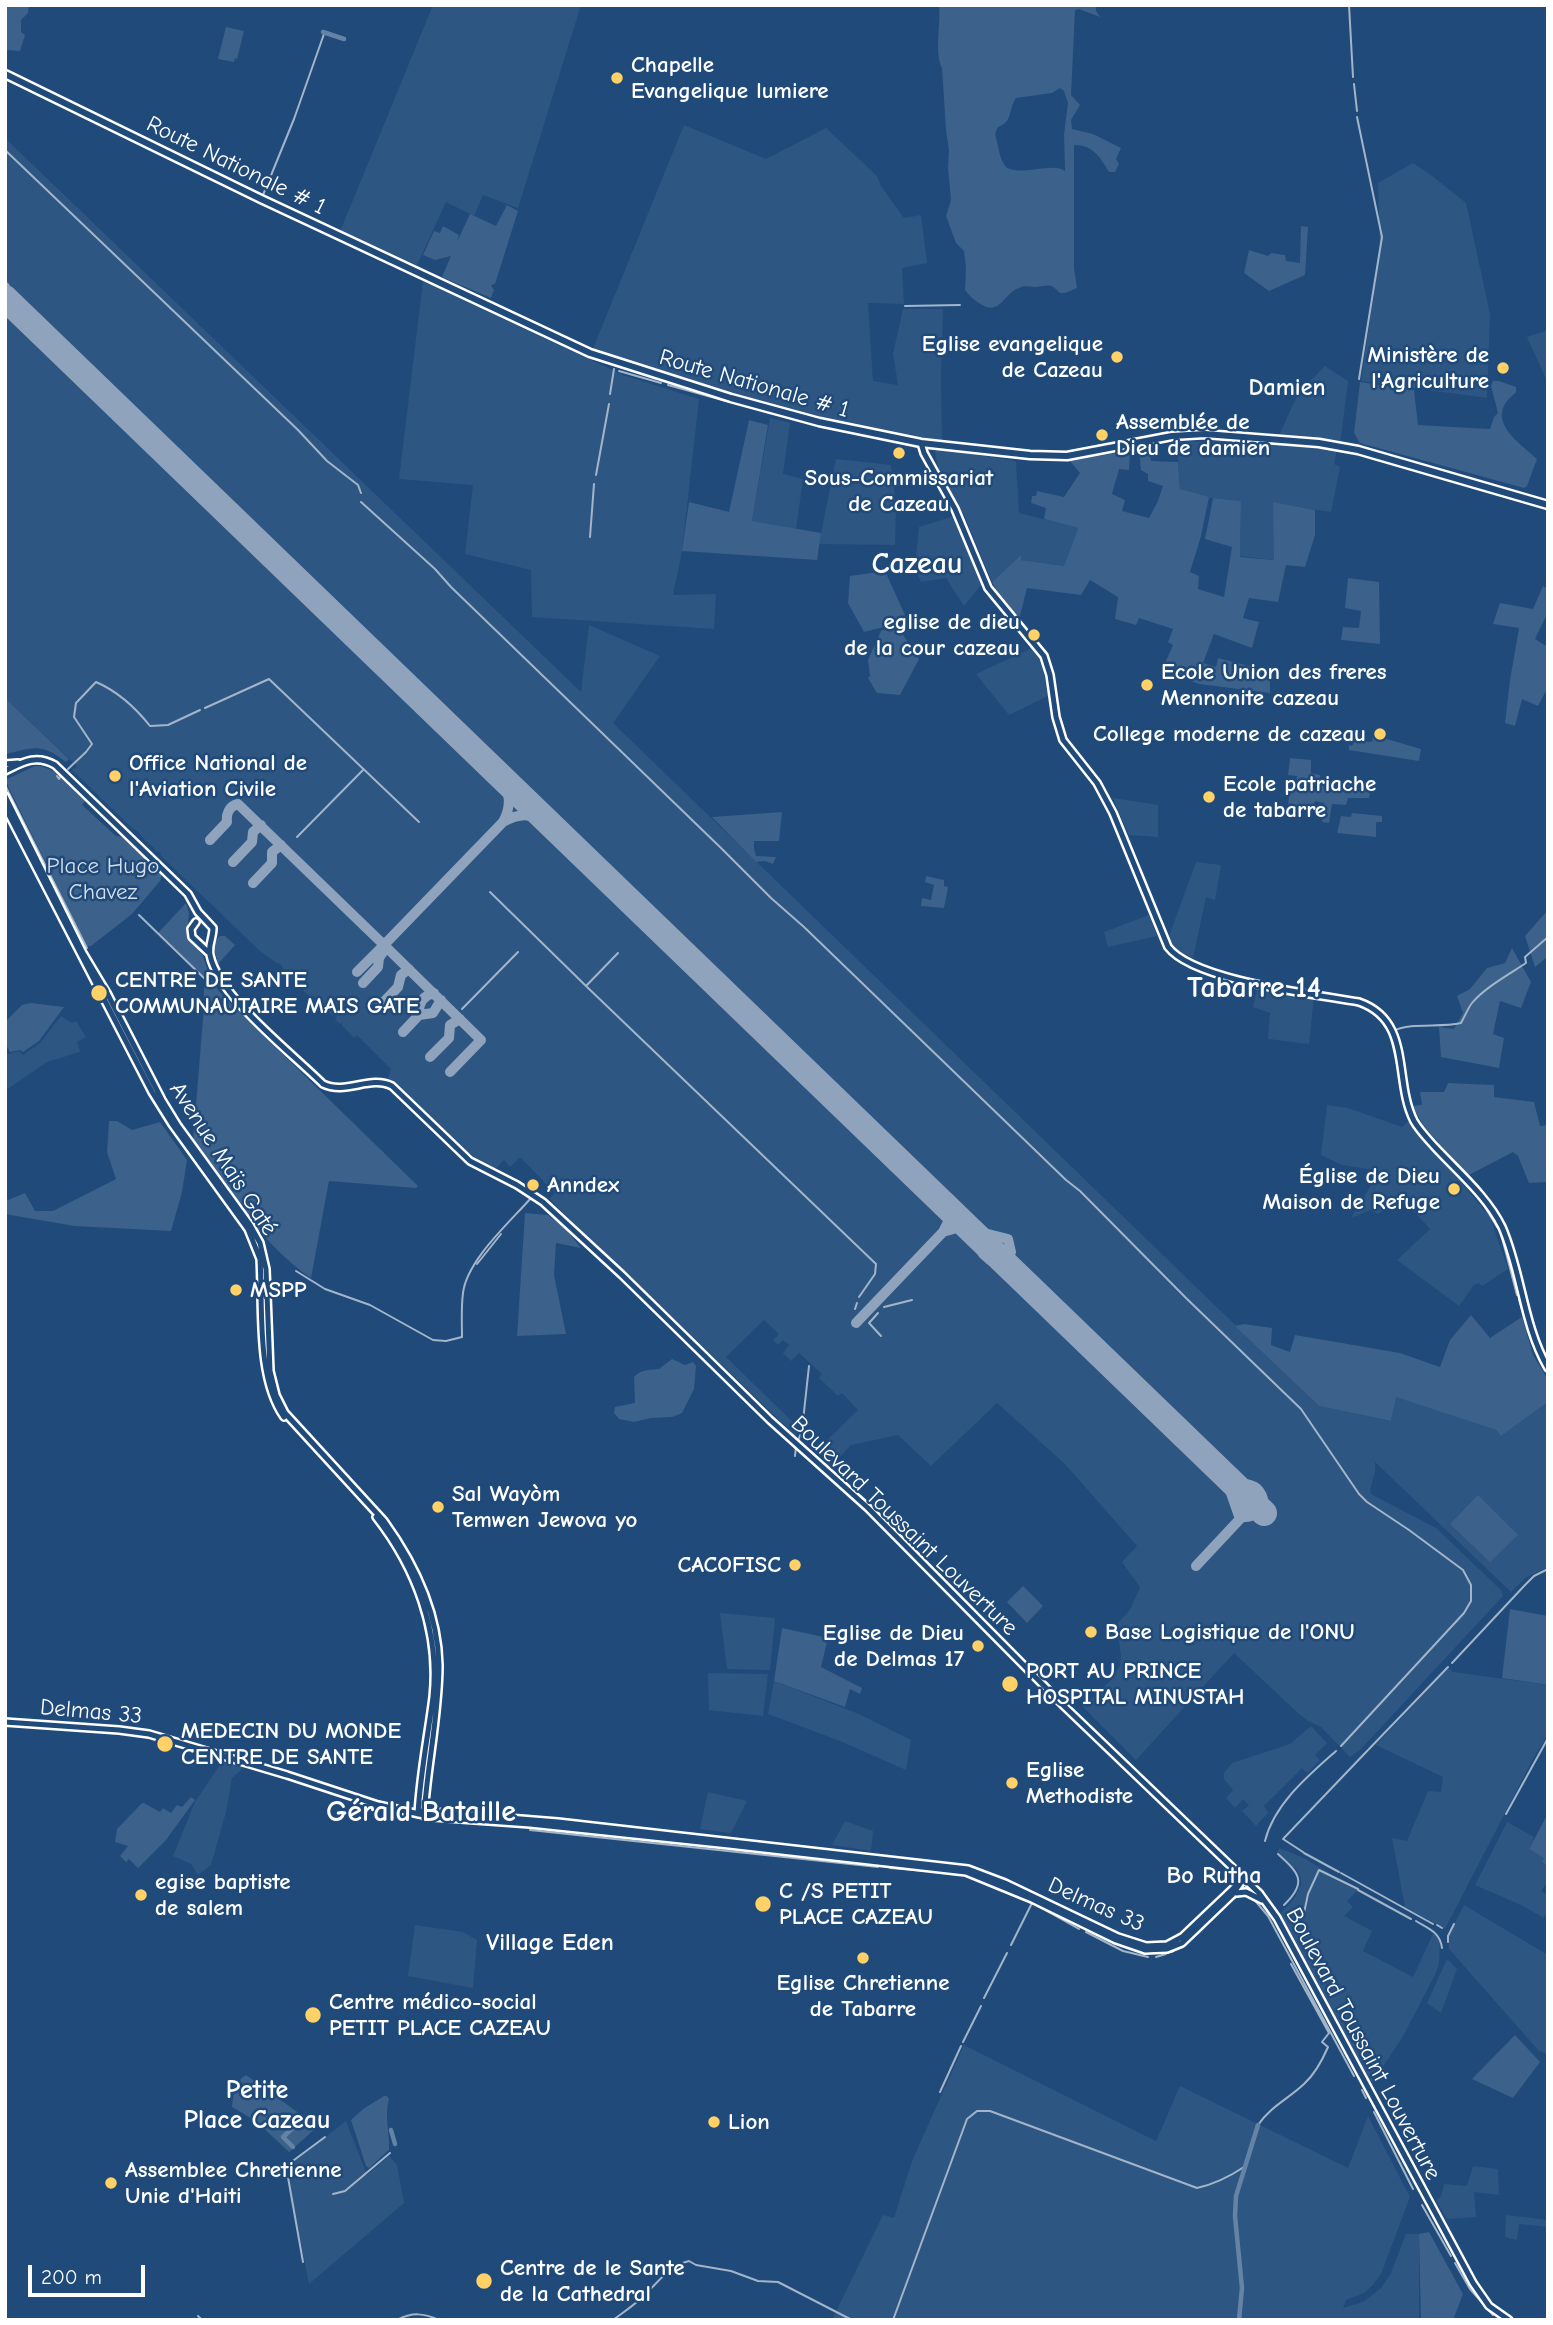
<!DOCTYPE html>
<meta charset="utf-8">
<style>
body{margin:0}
#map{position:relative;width:1553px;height:2325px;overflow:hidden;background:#1f4a7a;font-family:"Comic Neue",sans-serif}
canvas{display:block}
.frame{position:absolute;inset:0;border:7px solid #fff;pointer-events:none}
.scale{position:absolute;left:28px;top:2265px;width:117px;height:32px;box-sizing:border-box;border:4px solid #fff;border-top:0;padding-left:9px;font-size:21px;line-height:24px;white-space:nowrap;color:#fff;-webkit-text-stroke:5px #1f4a7a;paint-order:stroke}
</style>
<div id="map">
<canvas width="1553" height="2325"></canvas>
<div class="frame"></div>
<div class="scale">200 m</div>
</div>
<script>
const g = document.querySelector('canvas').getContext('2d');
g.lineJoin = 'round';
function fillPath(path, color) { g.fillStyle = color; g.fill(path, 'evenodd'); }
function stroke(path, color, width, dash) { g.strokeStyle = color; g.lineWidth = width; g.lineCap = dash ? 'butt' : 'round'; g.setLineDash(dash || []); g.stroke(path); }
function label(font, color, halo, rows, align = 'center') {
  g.font = font + ' "Comic Neue",sans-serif'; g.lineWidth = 5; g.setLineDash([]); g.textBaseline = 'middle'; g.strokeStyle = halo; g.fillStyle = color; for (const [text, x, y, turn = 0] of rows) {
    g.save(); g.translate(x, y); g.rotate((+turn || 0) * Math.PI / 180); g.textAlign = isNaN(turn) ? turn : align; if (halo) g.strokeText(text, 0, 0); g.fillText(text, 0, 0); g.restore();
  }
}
const built = new Path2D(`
 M433,5H581L518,208L483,195L474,216L446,202L417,265L339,234Z
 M684,125L766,159L826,128L877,176L881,186L904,218L921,215L927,263L902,268L904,304L868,303L873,381L898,385L893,354L903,309H943L941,376L942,443L795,414L592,351Z
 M5,138L581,692L589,625L660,656L613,723L1319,1406L1391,1421L1395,1396L1496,1430L1501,1436L1548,1402V1567L1525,1578L1511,1592L1375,1462V1471L1370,1490L1371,1494L1436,1528L1501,1590L1503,1596L1360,1750L1350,1757L1321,1727L1308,1721L1298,1713L1234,1653L1136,1760L1081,1705L1089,1698L1091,1699L1116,1675L1115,1673L1120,1666L1121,1656L1117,1624L1130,1610L1140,1587L1122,1562L1137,1546L1065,1464L997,1403L931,1466L898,1435L851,1445L831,1467L823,1458L820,1447L858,1410L842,1393L838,1396L819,1378L822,1374L799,1353L791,1361L783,1353L789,1345L783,1340L778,1345L773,1340L779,1334L764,1320L726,1357L799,1428L795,1435L551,1201L550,1198L555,1193L520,1157L510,1167L504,1160L494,1170L480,1163L471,1154H467L398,1085L388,1078L391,1069L357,1035L354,1038L342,1025V1022L340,1024L335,1019L337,1017L335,1015L333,1016L321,1006L313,996L311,998L287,974L280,963L278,964L261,952L161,856L160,851L158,852L141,836L139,832L132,828L72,770L77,766L5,698Z
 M1413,163L1431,175L1466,203L1490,314L1487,398L1361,381L1380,250L1378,183Z
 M423,281L623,375L699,399L682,551L673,595L716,594L714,629L532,617L531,570L465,554L473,485L399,479Z
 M1548,330V383L1527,337Z
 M1325,366L1348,381L1340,445H1338L1334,464L1340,467L1331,512L1274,503V560L1240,556L1241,501L1204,497L1180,489L1177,442L1277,440L1296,398L1311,380Z
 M770,418L790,423L783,474L803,479L796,529L752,521Z
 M934,448L1016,461L1019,513L1078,528L1064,566L1021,560L1020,556L992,582L964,515L939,470Z
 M836,459L891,465L896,506L895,545L819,544Z
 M954,516L981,585L964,606L946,578L921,582L915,568L919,527Z
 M1032,648L1041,659L1048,696L1009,715L976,674Z
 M1113,798L1158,805V837L1129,835Z
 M1196,862L1221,865L1215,900L1206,897L1193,958L1173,948L1168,939Z
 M1149,915L1157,936L1108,947L1104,932Z
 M1258,987L1314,997L1309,1044L1268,1039L1270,1013L1253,1007Z
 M61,1016L72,1023L76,1021L86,1037L77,1042L80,1052L47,1062L6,1090L5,1055L19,1051L23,1055L40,1043Z
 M1327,1105L1348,1108L1402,1127L1410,1120L1490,1217L1508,1269L1482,1286L1479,1283L1474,1285L1459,1306L1397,1260L1430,1229L1400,1196L1378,1214L1370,1210L1351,1218L1373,1182L1375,1170L1342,1165L1321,1155Z
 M720,1613L775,1618L770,1670L727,1669Z
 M1448,1668L1453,1672L1548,1685V1735L1535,1755L1445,1929L1405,1907L1392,1838L1407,1841L1428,1791L1441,1792L1443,1777L1376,1745Z
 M708,1673L768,1674L763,1716L709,1710Z
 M774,1681L859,1714L911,1740L906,1770L840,1741L768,1714Z
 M1311,1726L1327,1743L1315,1755L1320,1760L1307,1773L1302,1768L1264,1806L1268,1813L1256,1826L1242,1811L1249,1805L1243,1799L1235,1808L1226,1798L1233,1790L1224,1779V1773L1232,1763L1290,1744Z
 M223,1760L244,1767L232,1778L226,1812L211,1865L198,1875L191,1864L173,1856L195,1802Z
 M708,1792L747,1801L731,1833L700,1829Z
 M845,1821L873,1831L871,1851L832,1845Z
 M1507,1822L1534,1837L1529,1849L1545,1858L1542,1862L1548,1866V1881L1541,1891L1548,1895V1911L1544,1918L1523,1906L1475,1885Z
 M1279,1848L1302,1857L1358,1890L1347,1901L1353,1907L1344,1916L1372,1931L1363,1951L1413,1977L1434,1932L1440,1939L1439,1963L1435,1975L1402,2038L1372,2083L1368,2080L1280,1914L1294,1899L1301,1885V1878L1296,1869L1277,1852Z
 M1464,1905L1548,1955V2054L1539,2051L1449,1949L1448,1936Z
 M415,1925L463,1932L477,1940L473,1988L408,1976Z
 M1447,1959L1457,1969L1441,2013L1427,2003Z
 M964,2045L1156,2141L1180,2086L1348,2168L1368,2116L1410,2197L1381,2274L1373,2285L1364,2293L1346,2300L1343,2308L1363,2302L1381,2288L1391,2273L1406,2234H1419V2320H832L883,2215L894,2218L912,2161Z
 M346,2121L367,2175L389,2156L397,2165L404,2203L309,2284L286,2168Z
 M1473,2166L1498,2169L1499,2195L1474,2192L1476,2217L1447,2219L1436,2200L1441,2197L1444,2184L1467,2186Z
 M1506,2215L1548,2220V2227L1519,2224L1517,2240L1505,2237Z`);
const green = new Path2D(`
 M5,5H29L28,13L21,20V32L25,35L20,51L5,50Z
 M939,5H1096V11L1100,17L1079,9L1075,10L1071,95L1080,105L1071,120L1072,129L1093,134L1121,148L1116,159L1119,164L1115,172H1109C1100,157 1093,145 1074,145V268L1077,288L1065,293H1060C1049,282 1050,286 1035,287C1029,287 1025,285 1019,288C1003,294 1001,315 982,305C975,301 969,296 965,290L966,268L964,251L956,243L946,216L951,200L948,167L949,150L946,130L942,68C934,53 941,24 939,5ZM1060,88L1064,91L1068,103L1064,134L1065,171C1051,162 1027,176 1007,168C998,158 999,146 995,134L998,127C1013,122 1008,110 1016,98L1052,93Z
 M226,27L244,31L237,59L235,58L234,62L218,59Z
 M507,205L518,211L495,284L491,285L494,290L491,298L442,277L451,256L435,260L423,255L434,231L440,233L443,226L459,235L457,242L470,214L496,226Z
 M1301,226L1308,227L1305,275L1269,291L1244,273L1249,250L1268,256L1271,253L1285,255L1286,261L1300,263Z
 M1493,381H1499L1516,387V392C1514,395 1510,397 1508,400C1488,423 1522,445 1537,459L1527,486L1524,488L1360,443L1354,433L1360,382L1414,390L1418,425L1490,429L1494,417L1498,413L1491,386Z
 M749,420L768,425L752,521L821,533L817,560L682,551L689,502L729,512Z
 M1149,448L1151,461L1178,462L1180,489L1209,497L1201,536L1190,572L1199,576L1198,589L1224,597L1232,547L1205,539L1213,498L1241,501L1240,557L1274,560L1273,502L1315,510V535L1305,567L1286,565L1278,602L1249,598L1243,618L1259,622L1252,648L1214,634L1203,663L1216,667L1218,658L1253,667V676L1270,679V693L1199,684L1162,670L1173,645L1168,642L1173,629L1139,618L1136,625L1115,619L1118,597L1090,580L1081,595L1027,588L1019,620L1004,604L992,582L1021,555V560L1064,566L1078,528L1044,519L1046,508L1031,503L1032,496H1036L1037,491L1064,497L1080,473L1069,460L1130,451L1129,470L1119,469L1112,494L1125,500L1122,511L1149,518L1158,501L1163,486L1148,481V474L1141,470L1139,450Z
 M885,571L905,615L884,627L864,632L848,603L850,576Z
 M1348,578L1379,582L1380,644L1341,640L1343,627L1359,628L1361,611L1345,608Z
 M1543,586L1548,589V612L1535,639L1548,647V687L1538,706L1522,699L1515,726L1505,723L1510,680L1519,628L1493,624L1500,603L1533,609Z
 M896,624L919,659L900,695L877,693L868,678L870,676L868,660L881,631Z
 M5,698L69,759L66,762C40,742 34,748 5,754Z
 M1373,735L1421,749L1419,761L1349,750V745L1352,746L1355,740L1372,742Z
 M1290,758L1311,760V773L1320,775V780L1371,786L1369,798H1348L1346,805L1332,804L1329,823L1322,822L1324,803L1315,801L1313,811L1288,805L1290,789H1296L1297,776L1288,775Z
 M35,766C55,765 72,788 85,801L82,805L116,836L124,837L162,874L160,881L132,914L91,946H87L5,780Z
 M782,812L779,841H754V848L756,856L776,857L773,864L765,861L756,862L712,817Z
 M1352,813L1382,816V822H1376V837L1337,833L1341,816L1351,817Z
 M926,876L944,880V886L948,887L944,908L921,906L922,898L931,900L934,885L925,882Z
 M186,903L189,913L187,939L202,954L212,982L223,996L418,1186L416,1188L329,1181L311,1278C261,1244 228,1189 193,1141L204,1007V977L158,933Z
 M1547,911L1548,960L1546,958L1535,967L1525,936Z
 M220,936H225L235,945L218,964L213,943Z
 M1512,948L1531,982L1521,1008L1500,1001L1493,1034L1504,1038L1499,1068L1441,1057L1439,1027L1454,1029L1463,1013L1457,996L1470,989L1487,968L1505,963Z
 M31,1003L64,1007L39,1041L23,1052L20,1050L10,1052L5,1043V1022L22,1005Z
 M1448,1083L1494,1085V1097L1534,1102L1540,1126L1548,1125V1182L1529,1183L1518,1156L1513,1152L1467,1176L1424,1126L1412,1106L1422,1105L1420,1092H1444Z
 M109,1121H117L132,1130L160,1122L187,1160L182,1192L171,1231L74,1226L5,1214V1196L8,1200L25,1193L35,1211H53L116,1179L107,1152Z
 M525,1213L548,1215L566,1229L581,1248L556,1243L554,1275L566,1334L517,1336Z
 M1471,1315L1490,1338L1522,1317L1533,1355L1548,1380V1402L1501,1436L1496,1430L1396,1397L1391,1421L1319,1406L1235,1326L1244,1324L1272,1328L1271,1345L1290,1352L1295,1335L1400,1353L1440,1367L1450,1340Z
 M672,1359L685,1365L693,1362L696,1366L694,1389L682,1413L672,1417L651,1418L634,1422L619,1419L614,1413L615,1407L635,1403L634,1377C641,1369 650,1370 659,1369Z
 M1478,1495L1518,1535L1490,1562L1450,1524Z
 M1023,1586L1043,1606L1027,1623L1007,1602Z
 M1510,1609L1548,1616V1685L1502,1678Z
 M782,1628L828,1638L821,1667L862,1688L860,1694L850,1689L845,1707L774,1681Z
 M191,1797L195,1800L166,1840L138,1868L129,1859L126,1862L120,1856L128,1846L115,1842L117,1829L141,1804L144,1803L160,1812L163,1808L171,1813L177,1805L182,1807Z
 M1546,1817L1548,1818V1866L1542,1862L1544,1858L1529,1849Z
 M1515,2035L1540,2062L1513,2098L1472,2079Z
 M246,2075L314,2124L315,2129L289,2152L256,2121L232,2107C233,2095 235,2081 246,2075Z
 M384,2096H387L389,2099C384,2116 390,2133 389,2150L369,2168L366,2166L351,2120L363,2109Z
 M1429,2232L1463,2294L1453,2320H1421L1419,2234Z`);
const stream = new Path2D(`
 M1349,5L1353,77
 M1354,84L1357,111
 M1357,117L1382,237L1359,379
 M5,150L298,430L327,461L358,485L361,493
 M263,195L294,119L324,34
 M905,306L960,305
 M619,371L661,383
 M668,385L726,401
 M610,394L614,369
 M596,475L609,404
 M361,502L435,569L451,587L721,848L771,898L804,927L1066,1180L1080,1191L1187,1299L1301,1409L1359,1494L1367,1502L1409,1530L1463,1570L1471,1585V1601L1464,1613L1341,1746
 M590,537L594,484
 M205,708L269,679L419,822
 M68,769L86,752L92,744L74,717L76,703L96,682C119,692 135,707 150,726L168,725L200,710
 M57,776L59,779L60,777
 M5,785L87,948
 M297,837L363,770
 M490,892L586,986L618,953
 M139,915L206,980L211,974
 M586,986L876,1264L875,1274L859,1297
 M462,1009L518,952
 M1393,1031C1412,1022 1439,1028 1461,1023C1465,1016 1468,1008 1472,1003C1484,988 1511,973 1526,963L1525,957L1548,937
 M1393,1040L1399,1069
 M1465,1182L1485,1207L1497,1227
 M1501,1234L1517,1295
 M477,1264L501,1234
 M296,1271L325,1289L370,1305L433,1340L446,1341L462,1337C462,1323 461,1307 463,1293C467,1260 510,1222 531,1198
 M1519,1299L1534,1347L1548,1373
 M884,1307L912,1300
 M855,1309L857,1303
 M878,1313L869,1323L881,1336
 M798,1441L802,1430L809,1366
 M795,1456L796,1447
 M1452,1663L1525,1585L1534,1576L1548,1569
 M1369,1749L1448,1667
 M1506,1814L1548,1738
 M530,1830L878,1867
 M1265,1841C1274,1804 1309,1775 1336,1751
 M1303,1852L1283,1839L1368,1750
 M1304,1853L1339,1872
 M1278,1854C1299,1873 1308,1882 1284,1905
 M890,1868L952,1873
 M1341,1873L1433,1924
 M1358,1890L1411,1919
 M1013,1894L1025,1900
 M1252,1897L1268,1916L1354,2076
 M1036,1905L1079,1929
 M1304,1913L1308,1894L1319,1870L1358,1889
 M1416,1921C1429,1929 1440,1932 1442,1948
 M1437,1925L1442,1928
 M1086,1932L1123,1951L1148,1957
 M1448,1942V1936L1454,1924
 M1011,1945L1032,1903
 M1172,1952L1197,1934L1229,1902L1236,1897L1247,1895
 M1156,1957L1166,1954
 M984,1998L1007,1953
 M963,2042L981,2006
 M1362,2090L1366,2098
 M940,2092L961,2046
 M1374,2112L1413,2189
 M1258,2125C1270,2107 1288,2099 1304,2084C1315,2074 1322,2061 1328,2047L1322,2042L1329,2033L1291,1964
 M333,2194L345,2191L390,2153
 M1422,2205L1451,2256
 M303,2262L286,2166L325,2137
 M1455,2263L1470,2289L1493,2315
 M198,2316L202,2320
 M397,2320C412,2312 424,2313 439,2320
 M439,2320H450
 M613,2320C622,2313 632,2307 640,2299C657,2285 667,2266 689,2261L696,2265L731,2271L758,2281L778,2282L852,2320
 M893,2320L967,2119L977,2111H990L1197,2188C1215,2184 1229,2177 1244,2167`);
const canal = new Path2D(`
 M323,32L344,39
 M391,2130L395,2144
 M293,2147L283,2137L298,2123
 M1239,2320L1242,2288L1235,2216L1236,2196L1258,2125`);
const taxiway = new Path2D(`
 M5,287L11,304
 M5,311L23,315
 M501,777C510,792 512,806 503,822
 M210,840L227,822C226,814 229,806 238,804L384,945L357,972
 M233,862L252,842L253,832L261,825
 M253,883L272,863V852L281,845
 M363,983L378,967L379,958L383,952
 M380,1006L398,987L401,975L409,969
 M419,1015L433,1013L441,1000
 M403,1032L419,1015C418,1004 422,996 434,993
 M430,1057L449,1038L450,1025L460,1019
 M450,1072L481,1040L384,945L503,822C519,813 530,813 547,822
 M943,1232L960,1227L1008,1239L1011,1252L1001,1260H990L983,1254L980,1239
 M856,1323L943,1232L948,1222L947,1208
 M1225,1476L1239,1516C1252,1520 1260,1512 1263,1499C1257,1479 1242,1487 1228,1479
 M1196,1566L1254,1504`);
const runway = new Path2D(`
 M5,298L1264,1513`);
const secondary = new Path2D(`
 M921,443L924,453L955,509L988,588L1044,656L1050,675L1056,717L1063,740L1097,783L1113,813L1168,947C1194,981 1315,994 1359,1002C1413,1021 1393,1080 1414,1121C1419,1130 1427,1138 1434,1146C1457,1171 1487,1196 1502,1227C1522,1273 1523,1325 1548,1368
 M5,764L18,763
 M5,771C23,762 36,754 55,765L188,894L198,912L213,928C213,938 208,945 210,955C218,996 292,1053 323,1084C346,1095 370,1075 392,1086L470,1161L517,1185L543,1202L622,1275L770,1420L868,1508L1065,1707L1259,1893L1277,1918L1473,2283L1489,2306L1509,2320
 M5,796L83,953L107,993L162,1100L178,1126L250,1225L260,1243L266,1269L270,1371L276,1395L285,1413L384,1521C415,1564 438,1612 439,1665C439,1715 427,1766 424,1816
 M5,807L152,1092L172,1124L248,1229L260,1259C263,1307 256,1377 284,1417
 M196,922L191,929L192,937L208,952
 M376,1517C416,1568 440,1632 433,1697C428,1736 420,1775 418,1814
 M5,1722L119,1730L149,1734L287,1775L378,1805L433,1817L530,1824L729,1845L966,1872L1032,1899L1116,1940L1145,1950L1167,1949L1182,1943L1232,1895L1244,1878
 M422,1811L558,1822L968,1869L1005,1883L1118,1937L1146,1946L1167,1945L1182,1937L1242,1880
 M1236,1893L1246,1892L1262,1900`);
const primary = new Path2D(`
 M5,74L261,199L590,353L731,398L819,422L921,443L1030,455L1067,456L1172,436L1205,434L1319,443L1358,450L1548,505`);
const markers = [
 [617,78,7,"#ffd166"],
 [1117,357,7,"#ffd166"],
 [1503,368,7,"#ffd166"],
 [1102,435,7,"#ffd166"],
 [899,453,7,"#ffd166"],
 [1034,635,7,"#ffd166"],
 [1147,685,7,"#ffd166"],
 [1380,734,7,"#ffd166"],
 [115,776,7,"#ffd166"],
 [1209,797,7,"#ffd166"],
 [99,993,9,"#ffd166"],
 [533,1185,7,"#ffd166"],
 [1454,1189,7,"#ffd166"],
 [236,1290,7,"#ffd166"],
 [438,1507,7,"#ffd166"],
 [795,1565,7,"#ffd166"],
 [1091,1632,7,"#ffd166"],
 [978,1646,7,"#ffd166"],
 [1010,1684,9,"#ffd166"],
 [165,1744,9,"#ffd166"],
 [1012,1783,7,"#ffd166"],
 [141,1895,7,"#ffd166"],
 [763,1904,9,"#ffd166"],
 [863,1958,7,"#ffd166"],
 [313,2015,9,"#ffd166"],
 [714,2122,7,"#ffd166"],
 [111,2183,7,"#ffd166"],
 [484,2281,9,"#ffd166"]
];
const poiNames = [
 ["Chapelle",631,65],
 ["Evangelique lumiere",631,91],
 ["Eglise evangelique",1103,344,"right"],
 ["de Cazeau",1103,370,"right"],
 ["Ministère de",1489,355,"right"],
 ["l'Agriculture",1489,381,"right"],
 ["Assemblée de",1116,422],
 ["Dieu de damien",1116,448],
 ["Sous-Commissariat",899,478,"center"],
 ["de Cazeau",899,504,"center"],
 ["eglise de dieu",1020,622,"right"],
 ["de la cour cazeau",1020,648,"right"],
 ["Ecole Union des freres",1161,672],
 ["Mennonite cazeau",1161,698],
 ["College moderne de cazeau",1366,734,"right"],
 ["Office National de",129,763],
 ["l'Aviation Civile",129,789],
 ["Ecole patriache",1223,784],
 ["de tabarre",1223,810],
 ["CENTRE DE SANTE",115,980],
 ["COMMUNAUTAIRE MAIS GATE",115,1006],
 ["Église de Dieu",1440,1176,"right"],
 ["Maison de Refuge",1440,1202,"right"],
 ["Anndex",547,1185],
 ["MSPP",250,1290],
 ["Sal Wayòm",452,1494],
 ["Temwen Jewova yo",452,1520],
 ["CACOFISC",781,1565,"right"],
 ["Base Logistique de l'ONU",1105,1632],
 ["Eglise de Dieu",964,1633,"right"],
 ["de Delmas 17",964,1659,"right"],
 ["PORT AU PRINCE",1026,1671],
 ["HOSPITAL MINUSTAH",1026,1697],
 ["MEDECIN DU MONDE",181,1731],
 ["CENTRE DE SANTE",181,1757],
 ["Eglise",1026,1770],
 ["Methodiste",1026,1796],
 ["egise baptiste",155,1882],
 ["de salem",155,1908],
 ["C /S PETIT",779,1891],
 ["PLACE CAZEAU",779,1917],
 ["Eglise Chretienne",863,1983,"center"],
 ["de Tabarre",863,2009,"center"],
 ["Centre médico-social",329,2002],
 ["PETIT PLACE CAZEAU",329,2028],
 ["Lion",728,2122],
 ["Assemblee Chretienne",125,2170],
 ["Unie d'Haiti",125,2196],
 ["Centre de le Sante",500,2268],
 ["de la Cathedral",500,2294]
];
const streetNames = [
 ["Route Nationale # 1",236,166,26],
 ["Route Nationale # 1",754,384,16],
 ["Avenue Maïs Gaté",223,1159,57],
 ["Boulevard Toussaint Louverture",904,1526,44],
 ["Delmas 33",91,1712,5],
 ["Delmas 33",1096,1905,24],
 ["Boulevard Toussaint Louverture",1363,2044,62]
];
const parkNames = [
 ["Place Hugo",103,866],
 ["Chavez",103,892]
];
const neighbourhoodNames = [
 ["Damien",1287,388],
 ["Bo Rutha",1214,1876],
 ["Village Eden",550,1943]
];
const quarterNames = [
 ["Petite",257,2091],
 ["Place Cazeau",257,2121]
];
const districtNames = [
 ["Cazeau",917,565],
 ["Tabarre 14",1254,989],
 ["Gérald Bataille",421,1813]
];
fillPath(built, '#2e5683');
fillPath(green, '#3c618b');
stroke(stream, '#a3b5c8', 2);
stroke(canal, '#6583a4', 4.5);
stroke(taxiway, '#8fa4bc', 10);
stroke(runway, '#8fa4bc', 26);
stroke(secondary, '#fff', 10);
stroke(primary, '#fff', 11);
stroke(secondary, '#1f4a7a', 5);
stroke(primary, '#1f4a7a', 6);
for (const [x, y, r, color] of markers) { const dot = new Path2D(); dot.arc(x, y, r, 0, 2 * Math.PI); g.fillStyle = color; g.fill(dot); stroke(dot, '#1f4a7a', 2.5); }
label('bold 23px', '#fff', '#1f4a7a', poiNames, 'left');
label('23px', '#fff', '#1f4a7a', streetNames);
label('23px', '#d8dfe8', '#1f4a7a', parkNames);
label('bold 24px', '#fff', '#1f4a7a', neighbourhoodNames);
label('bold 26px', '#fff', '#1f4a7a', quarterNames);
label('bold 30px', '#fff', '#1f4a7a', districtNames);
</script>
